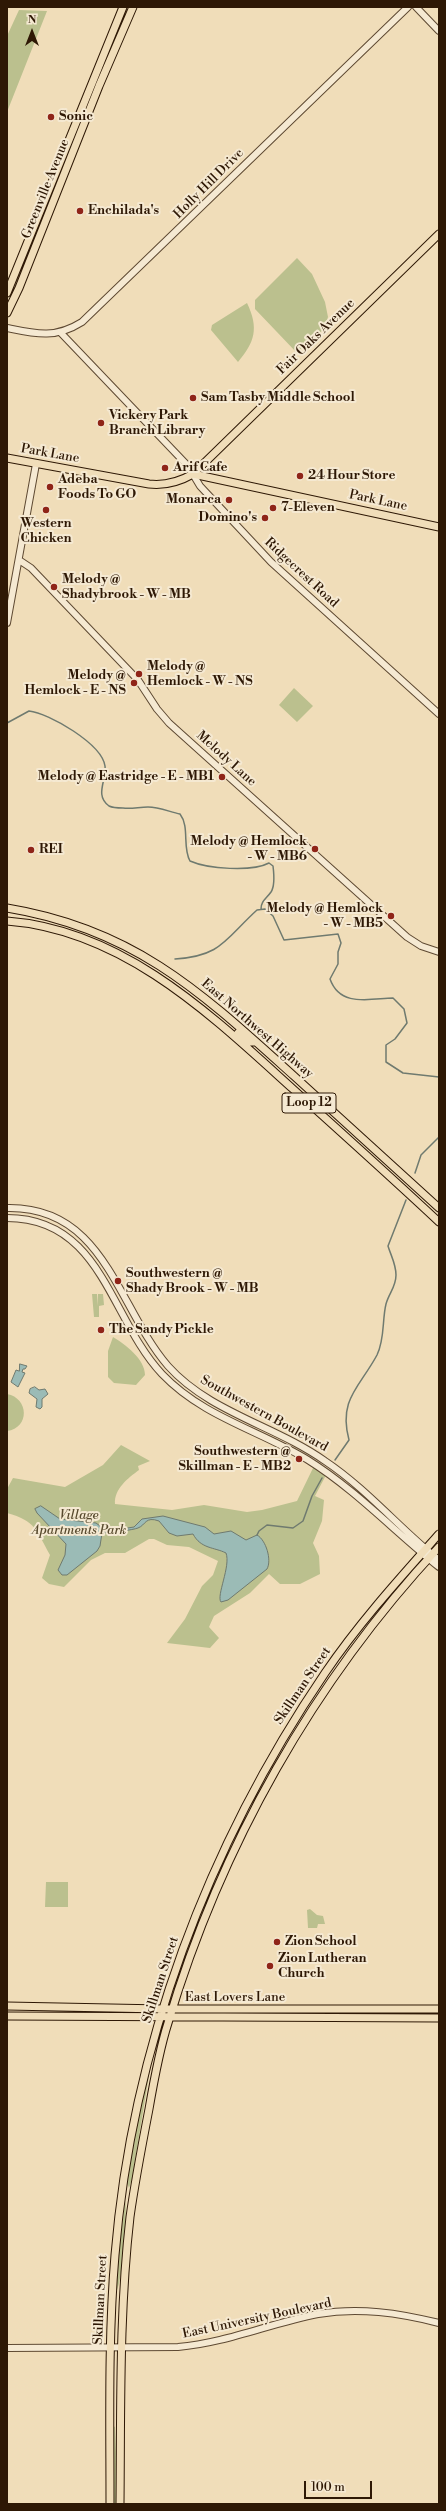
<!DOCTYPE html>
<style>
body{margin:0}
#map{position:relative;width:446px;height:2511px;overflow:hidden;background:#f0ddb9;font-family:"Libre Bodoni",serif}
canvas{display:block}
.frame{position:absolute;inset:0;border:8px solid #2e1805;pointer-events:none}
.north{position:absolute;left:12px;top:12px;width:40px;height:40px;-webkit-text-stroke:3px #f5e9d2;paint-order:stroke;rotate:0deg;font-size:11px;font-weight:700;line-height:16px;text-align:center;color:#2e1805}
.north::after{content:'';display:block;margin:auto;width:14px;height:18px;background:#2e1805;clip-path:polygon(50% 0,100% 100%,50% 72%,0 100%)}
.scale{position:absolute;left:304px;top:2481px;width:68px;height:18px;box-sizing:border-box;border:2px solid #2e1805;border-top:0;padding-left:5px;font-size:12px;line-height:14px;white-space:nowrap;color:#2e1805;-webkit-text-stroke:3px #f5e9d2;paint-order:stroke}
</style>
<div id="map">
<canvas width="446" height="2511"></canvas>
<div class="frame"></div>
<div class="north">N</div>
<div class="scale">100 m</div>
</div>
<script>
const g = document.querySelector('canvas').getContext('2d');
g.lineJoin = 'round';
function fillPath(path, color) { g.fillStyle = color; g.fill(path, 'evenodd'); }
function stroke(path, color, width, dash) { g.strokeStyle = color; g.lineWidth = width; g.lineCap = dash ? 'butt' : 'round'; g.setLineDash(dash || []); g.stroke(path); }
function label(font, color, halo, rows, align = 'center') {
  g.font = font + ' "Libre Bodoni",serif'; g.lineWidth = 4; g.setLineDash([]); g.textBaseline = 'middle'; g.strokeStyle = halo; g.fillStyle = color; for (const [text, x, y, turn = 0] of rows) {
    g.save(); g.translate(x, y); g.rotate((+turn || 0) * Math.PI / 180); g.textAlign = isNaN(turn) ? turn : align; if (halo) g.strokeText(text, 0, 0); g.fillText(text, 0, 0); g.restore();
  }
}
const green = new Path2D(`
 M19,10L47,11L7,112V36Z
 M297,258L312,274L325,302L328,317L324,329L297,353L255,309V300Z
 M247,303C259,328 255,342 238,362L211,330L212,325Z
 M294,688L313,706L297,722L279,705Z
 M92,1294H97L98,1306V1294H103L104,1305L99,1306V1317H94Z
 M113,1337C125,1344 145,1359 145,1375L136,1385L114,1383L108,1377V1351Z
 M7,1394C29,1398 30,1428 7,1431Z
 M121,1445L150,1461L138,1466L139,1470C128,1478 114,1489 115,1504L172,1510L204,1505L247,1512L262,1510L297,1501L314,1466L326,1475L315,1496L324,1500L322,1521L313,1543L319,1556L320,1574L300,1584H280L269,1574L250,1593L214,1616L209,1627L219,1638L210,1648L167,1643L185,1619L202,1586L213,1575L218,1561L189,1547L167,1545L154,1539H149L125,1553H105L91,1560L64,1587L49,1584L42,1578L50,1555C36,1530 36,1521 7,1513V1489L13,1478L65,1487L103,1465Z
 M46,1882H68V1907H45Z
 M310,1909L317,1915L323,1916L325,1924H318L317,1928H308L307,1910Z
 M150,2069L132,2179L129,2188L127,2183L134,2130Z
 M125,2201C128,2208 122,2283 117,2290L115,2282Z
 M113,2426L115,2427L118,2504L114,2503Z`);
const water = new Path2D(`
 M20,1364L27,1366L25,1369H23L22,1372L25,1373L18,1387L11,1382L16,1370L19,1371Z
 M35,1387L39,1390L45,1389L48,1394L42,1399V1407L40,1409L36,1407L37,1399L29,1393L30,1389Z
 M41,1506L60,1519L96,1523L100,1526L102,1532L134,1527L142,1519L163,1516L205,1527L214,1534L231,1531L246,1540L257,1535C266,1540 272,1560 267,1569L228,1600L221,1602C216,1596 231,1566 226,1553C214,1547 201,1549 193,1534L177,1536L169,1533L159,1521C145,1516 146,1525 138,1528C133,1530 109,1533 102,1533L100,1546L97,1551L67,1575H62L58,1570L65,1555L66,1544L37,1513L35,1509Z`);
const stream = new Path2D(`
 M7,723L29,711C49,713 102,744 105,766C107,780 94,795 109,806C113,808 119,808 123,808C132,809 139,807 148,807C159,807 170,812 180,814C190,827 182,847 190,861C208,869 252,872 269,863L273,866C274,874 275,886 271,892C266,899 261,901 261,909
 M175,959C222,956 225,939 257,910L265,909L273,916L284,940L338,934L341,943L338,952V964L330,979C340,1007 368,999 393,998L404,1009L407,1023L395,1039L386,1045V1062L403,1073L439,1077
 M415,1173L421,1155L439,1137
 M335,1460L349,1440C338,1399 360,1387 377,1355C385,1339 382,1320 386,1304C389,1293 396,1287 396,1275C396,1264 391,1256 388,1246L406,1200
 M257,1535L259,1531L267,1525L293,1528L303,1521L312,1496L322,1478`);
const minor = new Path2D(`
 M416,7L439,31
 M7,328C36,334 55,339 82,322L408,7
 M61,333L188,466L200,486L271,562L439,714
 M19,560L31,568L138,680L157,709L169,723L407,937L421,946L439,952
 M7,623L36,464
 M7,1208C105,1206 117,1307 168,1366C209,1412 276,1426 325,1461C367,1489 400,1529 439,1560
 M7,1218C102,1218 110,1319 162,1374C203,1417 259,1430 308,1460C356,1490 395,1532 439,1567
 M7,2348L178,2347C226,2343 271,2323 318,2314C359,2307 399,2313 439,2323`);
const major = new Path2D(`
 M7,293L123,7
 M7,313L19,288L99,86L133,7
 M7,458L149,484C166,486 179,482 193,474L439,234
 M193,474L439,527
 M7,908C135,929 202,993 294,1076C342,1120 391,1164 439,1208
 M7,921C124,930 211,1015 293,1089C342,1133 391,1177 439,1222
 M238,1033L249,1042H256
 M7,2006L163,2009H439
 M7,2016L439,2018
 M110,2504C110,2421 108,2338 115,2255C132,2047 208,1845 325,1673C359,1623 399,1579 439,1534
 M120,2504C121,2408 119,2313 130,2217C135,2181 142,2145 149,2109C154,2080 159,2051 168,2023C221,1846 313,1682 439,1547`);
const markers = [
 [51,117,4,"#8f2418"],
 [80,211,4,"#8f2418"],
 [193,398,4,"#8f2418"],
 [101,423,4,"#8f2418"],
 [165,468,4,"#8f2418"],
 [300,476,4,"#8f2418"],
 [50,487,4,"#8f2418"],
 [229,500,4,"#8f2418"],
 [273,508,4,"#8f2418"],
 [46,510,4,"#8f2418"],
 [265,518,4,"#8f2418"],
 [54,587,4,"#8f2418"],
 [139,674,4,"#8f2418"],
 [134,683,4,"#8f2418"],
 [222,777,4,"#8f2418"],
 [315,849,4,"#8f2418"],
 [31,850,4,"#8f2418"],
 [391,916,4,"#8f2418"],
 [118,1281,4,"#8f2418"],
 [101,1330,4,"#8f2418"],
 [299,1459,4,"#8f2418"],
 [277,1942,4,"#8f2418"],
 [270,1966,4,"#8f2418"]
];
const shields = [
 [309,1103,54]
];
const shieldNames = [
 ["Loop 12",309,1103]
];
const poiNames = [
 ["Sonic",59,117],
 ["Enchilada's",88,211],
 ["Sam Tasby Middle School",201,398],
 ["Vickery Park",109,416],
 ["Branch Library",109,431],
 ["Arif Cafe",173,468],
 ["24 Hour Store",308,476],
 ["Adeba",58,480],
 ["Foods To GO",58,495],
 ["Monarca",221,500,"right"],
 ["7-Eleven",281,508],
 ["Domino's",257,518,"right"],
 ["Western",46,524,"center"],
 ["Chicken",46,539,"center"],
 ["Melody @",62,580],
 ["Shadybrook - W - MB",62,595],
 ["Melody @",147,667],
 ["Hemlock - W - NS",147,682],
 ["Melody @",126,676,"right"],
 ["Hemlock - E - NS",126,691,"right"],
 ["Melody @ Eastridge - E - MB1",214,777,"right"],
 ["Melody @ Hemlock",307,842,"right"],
 ["- W - MB6",307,857,"right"],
 ["REI",39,850],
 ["Melody @ Hemlock",383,909,"right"],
 ["- W - MB5",383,924,"right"],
 ["Southwestern @",126,1274],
 ["Shady Brook - W - MB",126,1289],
 ["The Sandy Pickle",109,1330],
 ["Southwestern @",291,1452,"right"],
 ["Skillman - E - MB2",291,1467,"right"],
 ["Zion School",285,1942],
 ["Zion Lutheran",278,1959],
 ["Church",278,1974]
];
const streetNames = [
 ["Holly Hill Drive",209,184,-45],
 ["Greenville Avenue",46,189,-68],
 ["Fair Oaks Avenue",316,337,-44],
 ["Park Lane",50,454,10],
 ["Park Lane",378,501,12],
 ["Ridgecrest Road",301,573,43],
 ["Melody Lane",226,759,42],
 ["East Northwest Highway",257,1029,41],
 ["Southwestern Boulevard",264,1414,29],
 ["Skillman Street",303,1686,-56],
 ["Skillman Street",161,1980,-72],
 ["East Lovers Lane",235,1998],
 ["Skillman Street",101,2300,-87],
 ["East University Boulevard",257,2319,-12]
];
const parkNames = [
 ["Village",79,1516],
 ["Apartments Park",79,1531]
];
fillPath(green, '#bbc08e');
fillPath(water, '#9bbbb6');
stroke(water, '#6f7a6f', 1);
stroke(stream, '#6f7a6f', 1.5);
stroke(minor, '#5e4932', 8);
stroke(major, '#2e1805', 9);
stroke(minor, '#f5e9d2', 6);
stroke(major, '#f0ddb9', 7);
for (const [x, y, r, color] of markers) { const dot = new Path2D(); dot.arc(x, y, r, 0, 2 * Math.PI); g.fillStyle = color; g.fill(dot); stroke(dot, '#f5e9d2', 1.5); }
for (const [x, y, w] of shields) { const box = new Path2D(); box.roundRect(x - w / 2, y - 10, w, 20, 3); g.fillStyle = '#f5e9d2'; g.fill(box); stroke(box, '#2e1805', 1); }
label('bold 12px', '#2e1805', null, shieldNames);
label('bold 13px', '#2e1805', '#f5e9d2', poiNames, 'left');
label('13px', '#2e1805', '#f5e9d2', streetNames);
label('italic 13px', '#584a2e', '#f5e9d2', parkNames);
</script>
